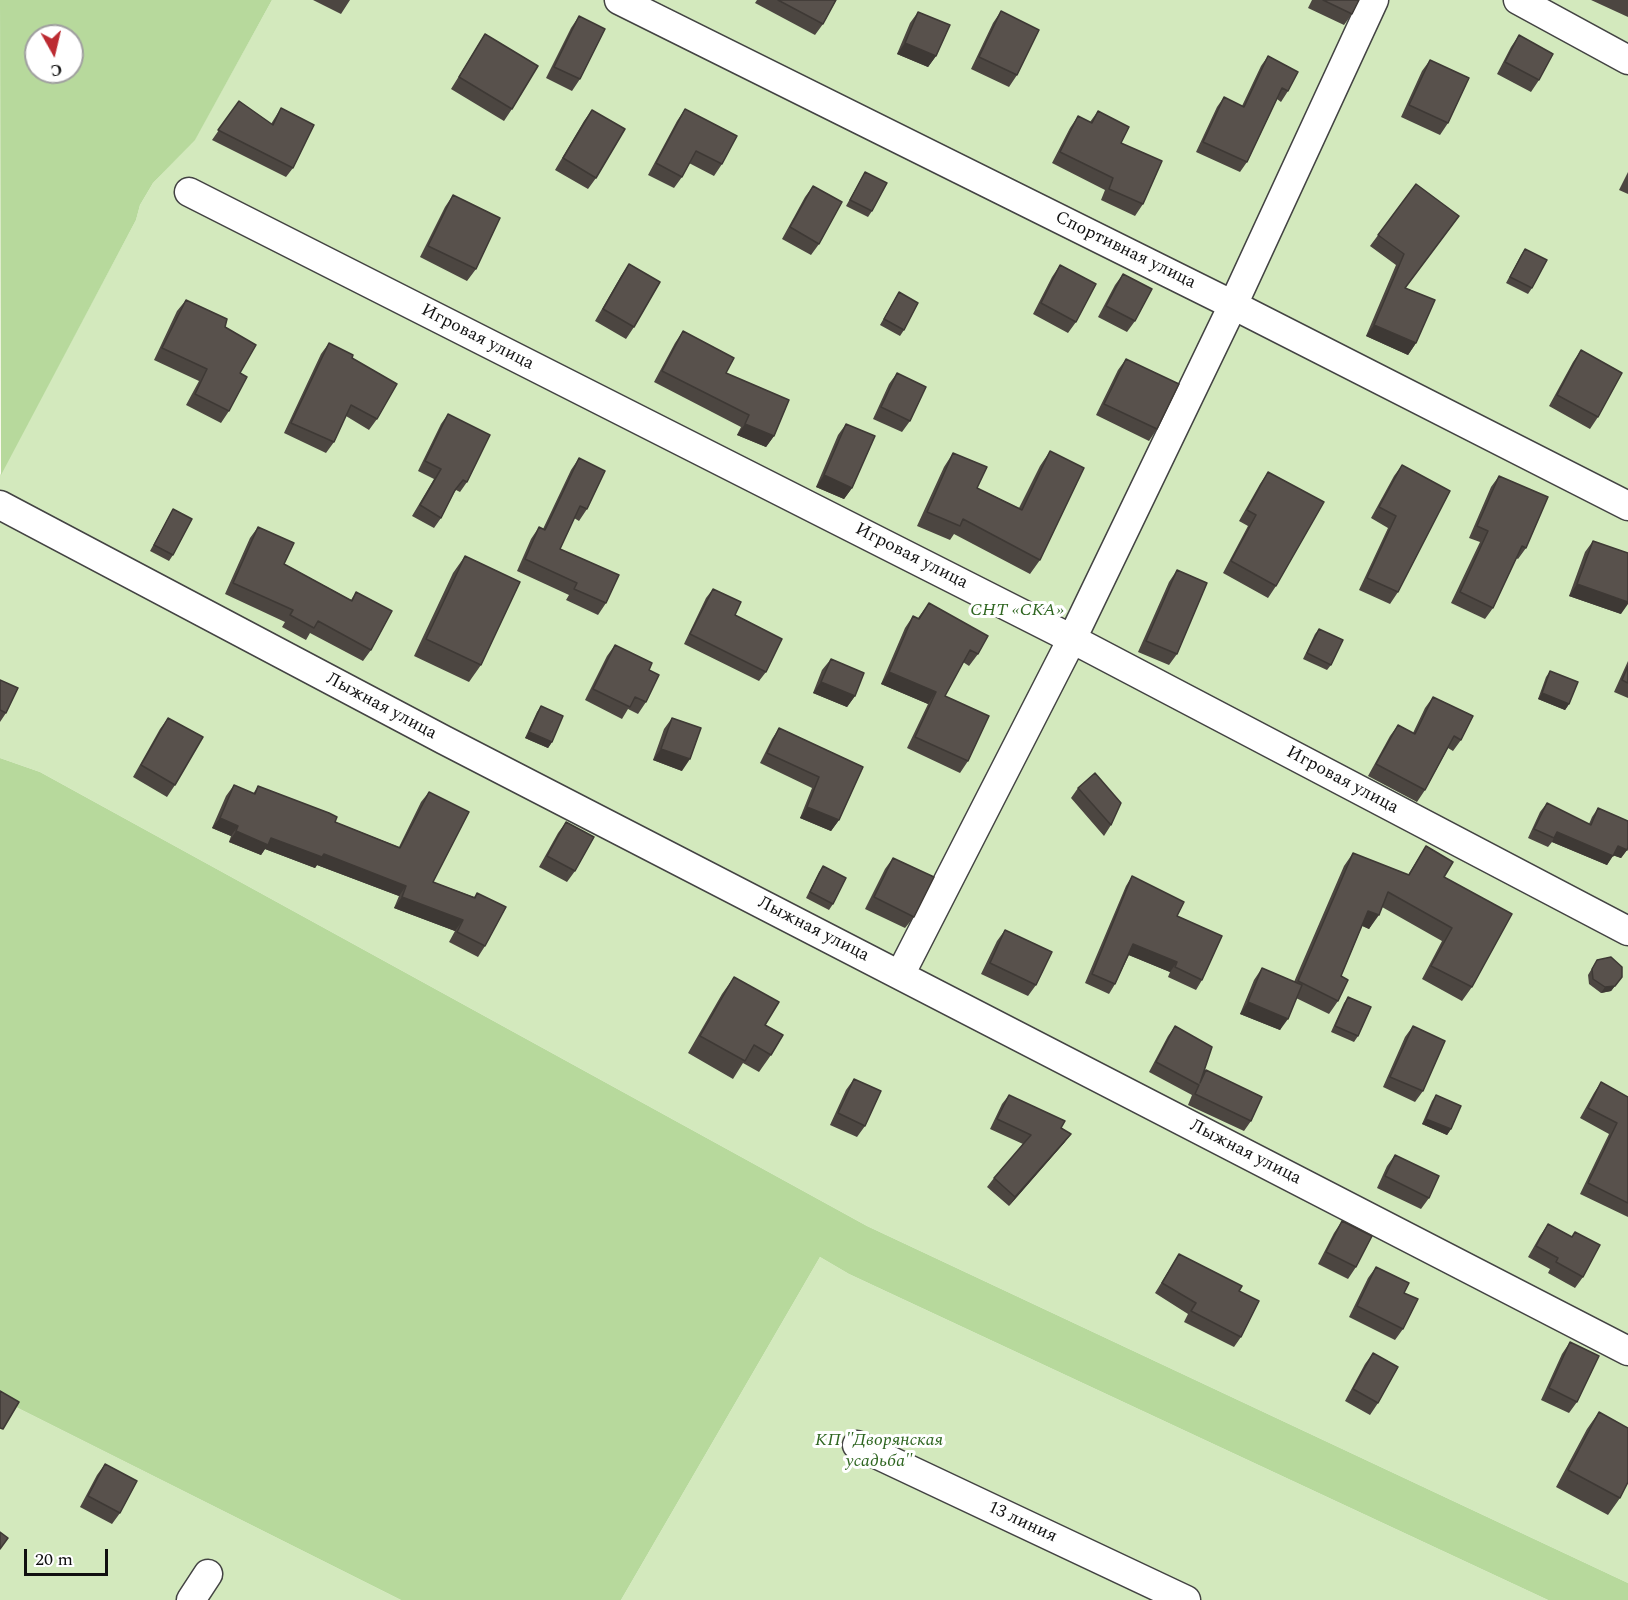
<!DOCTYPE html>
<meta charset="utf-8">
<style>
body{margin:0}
#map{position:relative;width:1628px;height:1600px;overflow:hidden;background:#fffcf3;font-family:Spectral,serif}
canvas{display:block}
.north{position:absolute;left:24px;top:24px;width:60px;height:60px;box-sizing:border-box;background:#fff;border:2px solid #9f9f9f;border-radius:50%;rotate:172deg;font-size:16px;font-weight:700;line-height:24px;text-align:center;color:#101010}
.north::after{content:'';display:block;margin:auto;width:21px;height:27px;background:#bc2b32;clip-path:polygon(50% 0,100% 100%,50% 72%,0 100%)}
.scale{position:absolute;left:24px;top:1549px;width:84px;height:27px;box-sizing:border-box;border:3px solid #101010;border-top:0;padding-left:8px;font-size:18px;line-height:21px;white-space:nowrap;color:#101010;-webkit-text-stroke:4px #fff;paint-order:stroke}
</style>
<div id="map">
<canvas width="1628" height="1600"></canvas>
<div class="north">С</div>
<div class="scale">20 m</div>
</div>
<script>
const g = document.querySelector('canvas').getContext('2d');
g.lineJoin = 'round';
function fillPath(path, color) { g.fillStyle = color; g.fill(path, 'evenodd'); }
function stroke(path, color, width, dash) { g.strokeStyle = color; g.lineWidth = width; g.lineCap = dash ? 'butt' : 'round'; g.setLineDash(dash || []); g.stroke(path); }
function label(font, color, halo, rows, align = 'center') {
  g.font = font + ' Spectral,serif'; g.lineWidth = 6; g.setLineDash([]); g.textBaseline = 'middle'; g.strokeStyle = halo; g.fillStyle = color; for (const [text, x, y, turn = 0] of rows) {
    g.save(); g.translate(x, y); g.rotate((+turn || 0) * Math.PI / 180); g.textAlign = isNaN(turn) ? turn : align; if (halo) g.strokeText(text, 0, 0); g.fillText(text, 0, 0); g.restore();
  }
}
const green = new Path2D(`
 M272,0H1628V1583L867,1226L40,772L0,758V475L136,220L140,205L153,183L195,139Z
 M820,1257L849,1274L1548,1600H621Z
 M0,1399L401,1600H0Z`);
const forest = new Path2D(`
 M0,0H272L195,140L153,183L140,205L136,220L1,475ZM36,36H72V72H36Z
 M0,758L40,772L867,1226L1628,1583V1600H1548L849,1274L820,1257L621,1600H401L0,1399Z`);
const minor = new Path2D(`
 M619,0L1233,305L1628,506
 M1518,0L1628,60
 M189,192L1072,639L1628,931
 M0,505L444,740L1628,1351
 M900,975L1072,639L1233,305L1374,0
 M857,1445L1186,1600
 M191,1600L208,1574`);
const wall = new Path2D(`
 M313,0H350L341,14Z
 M757,0H836L823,24L815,35L755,3Z
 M1312,0H1359L1352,14L1344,25L1308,8Z
 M1591,0H1628V17Z
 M1001,11L1017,75L1009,87L971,69L993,23Z
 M918,12L936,56L928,67L897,54L910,23Z
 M579,16L580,79L572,91L546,78L571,28Z
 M485,34L512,109L504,121L451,89Z
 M1519,35L1539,80L1531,92L1497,74L1511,47Z
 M1268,56L1288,91L1281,102L1277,99L1247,162L1240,172L1196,152L1217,107L1224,97L1242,106L1261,66Z
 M1430,60L1448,123L1440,135L1401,117L1422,71Z
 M239,101L271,124L281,108L293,168L286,177L212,140Z
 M685,109L722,164L714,176L689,163L682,177L674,188L648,175L677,121Z
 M592,110L596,178L588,189L555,170L584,121Z
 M1098,111L1121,143L1143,204L1135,216L1101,200L1105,190L1052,163L1070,128L1078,116L1090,122Z
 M865,172L872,211L868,217L846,206Z
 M1628,172V194L1619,190Z
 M1416,184L1405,288L1416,343L1408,355L1366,336L1396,265L1370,246Z
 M813,186L819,244L811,255L782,239L805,197Z
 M453,195L476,269L467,281L420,257L445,207Z
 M1525,249L1532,288L1528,294L1506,283L1521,255Z
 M629,264L634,327L626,339L595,321L621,276Z
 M1060,265L1076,322L1068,333L1033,314L1052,277Z
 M1123,274L1135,321L1127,332L1098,317L1115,285Z
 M899,292L904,330L900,336L880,325Z
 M186,300L225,327L240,373L229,411L221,423L186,405L199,381L154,360L177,311Z
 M683,331L726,373L774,436L766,447L737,435L741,427L654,382L675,343Z
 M329,343L377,419L369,430L346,416L334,442L326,453L284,433L321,354Z
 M1581,350L1598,417L1590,429L1549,406L1573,362Z
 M1126,359L1157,429L1149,441L1096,415L1118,370Z
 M897,373L910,421L902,432L873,419L889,384Z
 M448,414L467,482L460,492L456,490L454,493L441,518L434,528L412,516L434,479L418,471L441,424Z
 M846,424L852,488L844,499L816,487L838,435Z
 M1050,451L1040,560L1030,574L954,534L950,540L917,526L944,467L953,453L977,488L1019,508L1040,466Z
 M579,458L587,509L579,521L574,518L560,549L606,603L598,615L566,600L569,595L517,571L531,539L539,527L543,529L571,470Z
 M1402,465L1398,592L1390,604L1359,590L1388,528L1371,518L1394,476Z
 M1268,472L1276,586L1268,598L1223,573L1248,526L1239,521L1260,484Z
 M1499,476L1526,548L1518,559L1516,558L1493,608L1485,619L1451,603L1480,542L1469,538L1491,487Z
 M173,509V555L169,561L150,551Z
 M258,527L284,564L351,600L356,592L371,650L363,661L310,633L306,640L282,627L285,622L225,594L250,538Z
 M1593,541L1621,614L1569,596L1585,552Z
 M465,556L481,665L469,682L414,656L453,573Z
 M1177,570V654L1169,665L1138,652L1169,582Z
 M713,589L735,615L766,672L759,681L684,644L706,598Z
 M929,603L978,654L969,666L963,662L945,696L968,761L960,773L907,748L928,704L881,684L905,628L913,616L918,618Z
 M1319,629L1331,665L1327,670L1303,659L1315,634Z
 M615,645L646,702L638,714L628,709L622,719L585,700L607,656Z
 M831,659L855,696L847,707L813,693L822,670Z
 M1628,661V698L1614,692Z
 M1550,671L1569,704L1565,710L1538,699L1546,677Z
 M0,680L6,713L0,722Z
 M1433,697L1461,740L1453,751L1448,748L1425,790L1417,802L1368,776L1390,736L1398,725L1413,733L1425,708Z
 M541,706L552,742L548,748L525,738L537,712Z
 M168,718L175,785L167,797L133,777L160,729Z
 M672,718L682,771L653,760L664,729Z
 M779,728L863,767L839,820L831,831L800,818L812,788L760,763L772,739Z
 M234,785L253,794L258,786L335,822L399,847L421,802L429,792L433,882L474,897L477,893L485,946L478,957L449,942L455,931L394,908L399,896L317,865L315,868L265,849L261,855L229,842L231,836L212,828L226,796Z
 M1078,788L1111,825L1104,836L1071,798Z
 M1547,803L1589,824L1592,817L1598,808L1627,850L1621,858L1613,855L1607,865L1552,842L1548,847L1528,838L1540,812Z
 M566,822L575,871L567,882L539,867L558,833Z
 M1426,846L1444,877L1472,987L1462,1001L1422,979L1442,941L1382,907L1369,929L1362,926L1341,976L1338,1001L1329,1014L1296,998L1280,1030L1240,1014L1254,980L1262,968L1294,982L1344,866L1353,853L1408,875Z
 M893,858L914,917L905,928L865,909L885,869Z
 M823,866L833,904L829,910L806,898L819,872Z
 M1132,876L1202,980L1196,990L1168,977L1170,972L1129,955L1115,984L1109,994L1085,983L1126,886Z
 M1005,930L1036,985L1028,996L981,974L997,941Z
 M1597,960L1622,977L1611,991L1601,993L1589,984L1588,975Z
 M734,977L771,1055L759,1072L743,1063L733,1079L688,1053L722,994Z
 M1348,997L1358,1036L1354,1042L1331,1032L1344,1003Z
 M1175,1026L1203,1074L1206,1070L1251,1121L1244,1131L1188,1105L1192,1095L1149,1072L1168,1036Z
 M1413,1026L1423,1091L1415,1102L1383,1087L1405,1037Z
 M854,1079L865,1126L857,1137L830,1125L846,1090Z
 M1601,1082L1628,1097V1217L1580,1194L1609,1134L1580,1118L1594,1093Z
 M1009,1095L1071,1134L1064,1143L1009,1206L987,1187L994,1178L1023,1144L990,1129L1002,1104Z
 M1436,1095L1451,1129L1447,1135L1422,1124L1432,1101Z
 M1395,1155L1429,1198L1421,1209L1377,1188L1387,1166Z
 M1342,1221L1356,1267L1348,1279L1318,1264L1334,1233Z
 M1548,1224L1572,1237L1575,1232L1583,1277L1575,1288L1548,1273L1550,1269L1528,1257L1540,1236Z
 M1179,1254L1239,1291L1241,1337L1234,1347L1184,1322L1188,1314L1155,1293Z
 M1376,1267L1404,1293L1403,1329L1395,1340L1349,1317L1368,1278Z
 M1570,1342L1577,1402L1569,1413L1541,1400L1562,1354Z
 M1373,1353L1378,1403L1370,1415L1345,1401L1365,1364Z
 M1599,1412L1620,1498L1608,1515L1556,1487L1587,1429Z
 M105,1464L120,1513L112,1524L80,1507L97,1475Z`);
const shadedWall = new Path2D(`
 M905,43L936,56L928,67L897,54Z
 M1374,325L1416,343L1408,355L1366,336Z
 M745,424L774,436L766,447L737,435Z
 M824,475L852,488L844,499L816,487Z
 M1577,584L1628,602V604L1621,614L1569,596Z
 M889,672L936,692L928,704L881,684Z
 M821,682L855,696L847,707L813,693Z
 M1542,693L1569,704L1565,710L1538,699Z
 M529,732L552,742L548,748L525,738Z
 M661,749L690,759L682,771L653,760Z
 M807,807L839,820L831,831L800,818Z
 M220,818L238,826L231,836L212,828Z
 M236,831L271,838L324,854L406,886L399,896L317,865L315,868L265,849L261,855L229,842Z
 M1557,832L1613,856L1607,865L1552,842Z
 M1618,846L1627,850L1621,858L1612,855Z
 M402,897L463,920L455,931L394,908Z
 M1368,911L1379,915L1369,929L1359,924Z
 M1133,944L1177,962L1170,972L1126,954Z
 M1622,977L1611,991L1601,993L1605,987Z
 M1248,1002L1288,1019L1280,1030L1240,1014Z
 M1426,1119L1451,1129L1447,1135L1422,1124Z
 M1071,1134L1064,1143L1009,1206L1015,1197Z`);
const building = new Path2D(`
 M778,0H836L823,24Z
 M1323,0H1359L1352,14Z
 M1001,11L1039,30L1017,75L979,57Z
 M918,12L950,25L936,56L905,43Z
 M579,16L605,29L580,79L554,67Z
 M485,34L538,66L512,109L459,77Z
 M1519,35L1553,54L1539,80L1505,62Z
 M1268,56L1298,72L1288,91L1282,88L1247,162L1203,142L1224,97L1244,107Z
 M1430,60L1469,78L1448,123L1409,105Z
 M239,101L273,125L281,108L314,125L293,168L218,130Z
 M685,109L737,136L722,164L696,151L682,177L656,163Z
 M592,110L625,129L596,178L563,158Z
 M1098,111L1129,127L1121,143L1162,161L1143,204L1109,189L1113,178L1060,152L1078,116L1092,123Z
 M865,172L887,183L872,211L850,200Z
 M1416,184L1459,216L1405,288L1435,300L1416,343L1374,325L1404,254L1378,235Z
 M813,186L842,202L819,244L790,227Z
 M453,195L500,218L476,269L428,246Z
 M1525,249L1547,260L1532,288L1510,277Z
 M629,264L660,282L634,327L603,309Z
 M1060,265L1096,284L1076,322L1041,303Z
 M1123,274L1152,289L1135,321L1106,306Z
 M899,292L918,303L904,330L884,319Z
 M186,300L227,319L225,327L256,345L240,373L247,377L229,411L195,394L207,369L162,348Z
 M683,331L734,358L726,373L789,400L774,436L745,424L749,415L662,371Z
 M329,343L353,355L352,358L397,384L377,419L351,405L334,442L291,423Z
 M1581,350L1622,373L1598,417L1557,395Z
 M1126,359L1179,384L1157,429L1104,404Z
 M897,373L926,387L910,421L881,407Z
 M448,414L490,435L467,482L463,480L455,490L441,518L420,505L441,469L425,461Z
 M846,424L875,436L852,488L824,475Z
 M1050,451L1084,468L1040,560L963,519L960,526L927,512L953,453L987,467L977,488L1022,510Z
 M579,458L605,471L587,509L580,506L560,549L619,575L606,603L574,589L577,583L525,559L539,527L545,530Z
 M1402,465L1450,491L1398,592L1367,578L1396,516L1379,507Z
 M1268,472L1324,502L1276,586L1231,561L1256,515L1247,510Z
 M1499,476L1548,497L1526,548L1522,546L1493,608L1460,592L1488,531L1477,526Z
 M173,509L192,519L173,555L154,545Z
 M258,527L294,543L284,564L352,601L356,592L392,611L371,650L318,621L314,628L290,615L293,610L233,583Z
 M1593,541L1628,553V602L1577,584Z
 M465,556L520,582L481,665L426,639Z
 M1177,570L1207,583L1177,654L1146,641Z
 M713,589L741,602L735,615L782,639L766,672L690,634Z
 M929,603L988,636L978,654L970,650L945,696L989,716L968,761L915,737L936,692L889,672L913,616L919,619Z
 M1319,629L1343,640L1331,665L1307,653Z
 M615,645L652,663L649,670L659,675L646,702L635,697L630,707L593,689Z
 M831,659L864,673L855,696L821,682Z
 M1628,666V683L1622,680Z
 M1550,671L1578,682L1569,704L1542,693Z
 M0,680L18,688L6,713L0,710Z
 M1433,697L1473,716L1461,740L1454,736L1425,790L1376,764L1398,725L1415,734Z
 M541,706L563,716L552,742L529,732Z
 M168,718L203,737L175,785L141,765Z
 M672,718L701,728L690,759L661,749Z
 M779,728L863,767L839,820L807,807L819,777L767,753Z
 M1095,773L1121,803L1111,825L1078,788Z
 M234,785L255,794L258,786L329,813L337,817L335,822L400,848L429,792L469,812L433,882L475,898L477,893L506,907L485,946L457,932L463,920L402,897L406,886L324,854L322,857L271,838L268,845L236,831L238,826L220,818Z
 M1547,803L1591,825L1598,808L1628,821V847L1627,850L1618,846L1613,856L1557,832L1554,838L1534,829Z
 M566,822L594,837L575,871L547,856Z
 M1426,846L1453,862L1444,877L1512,914L1472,987L1431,966L1452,928L1388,892L1379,915L1368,911L1341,976L1348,980L1338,1001L1298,981L1353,853L1409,875Z
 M893,858L934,877L914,917L874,897Z
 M823,866L846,878L833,904L810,892Z
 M1132,876L1184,902L1177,916L1222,936L1202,980L1175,967L1177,962L1133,944L1115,984L1092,974Z
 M1005,930L1052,952L1036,985L990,963Z
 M1611,957L1622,967V977L1615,986L1605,987L1593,979L1592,969L1597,960Z
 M1262,968L1302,985L1288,1019L1248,1002Z
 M734,977L779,1002L765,1025L783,1035L771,1055L754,1045L745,1061L700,1036Z
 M1348,997L1371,1007L1358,1036L1335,1026Z
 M1175,1026L1212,1047L1200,1083L1206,1070L1262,1097L1251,1121L1195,1094L1199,1085L1156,1062Z
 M1413,1026L1445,1041L1423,1091L1390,1077Z
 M854,1079L881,1091L865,1126L838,1113Z
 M1601,1082L1628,1097V1203L1588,1183L1617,1123L1588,1108Z
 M1009,1095L1065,1121L1061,1128L1071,1134L1015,1197L994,1178L1031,1135L997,1119Z
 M1436,1095L1461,1106L1451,1129L1426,1119Z
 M1395,1155L1439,1176L1429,1198L1385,1176Z
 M1342,1221L1372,1236L1356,1267L1326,1252Z
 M1548,1224L1572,1237L1575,1232L1600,1245L1583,1277L1556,1262L1558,1258L1536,1246Z
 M1179,1254L1242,1286L1239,1291L1259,1301L1241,1337L1191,1311L1196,1303L1162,1283Z
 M1376,1267L1409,1283L1404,1293L1418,1299L1403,1329L1357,1306Z
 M1570,1342L1599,1356L1577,1402L1549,1388Z
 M1373,1353L1398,1367L1378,1403L1353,1389Z
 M0,1391L19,1402L3,1429L0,1428Z
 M1599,1412L1628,1428V1482L1620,1498L1568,1470Z
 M105,1464L137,1481L120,1513L88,1496Z
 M0,1532L8,1538L0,1549Z`);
const streetNames = [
 ["Спортивная улица",1125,251,26],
 ["Игровая улица",477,338,27],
 ["Игровая улица",911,557,27],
 ["Лыжная улица",381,707,28],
 ["Игровая улица",1342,781,28],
 ["Лыжная улица",813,930,27],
 ["Лыжная улица",1245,1153,27],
 ["13 линия",1022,1523,25]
];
const parkNames = [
 ["СНТ «СКА»",1017,611],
 ["КП \"Дворянская",879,1441],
 ["усадьба\"",879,1462]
];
fillPath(green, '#d3e9bd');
fillPath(forest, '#b7d99c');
stroke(minor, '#434343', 31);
stroke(minor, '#fff', 28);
fillPath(wall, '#4c4641');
fillPath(shadedWall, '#3e3935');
fillPath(building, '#58514c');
stroke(building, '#3e3935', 1.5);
label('18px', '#101010', '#fff', streetNames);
label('italic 18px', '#2f6621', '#fff', parkNames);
</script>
